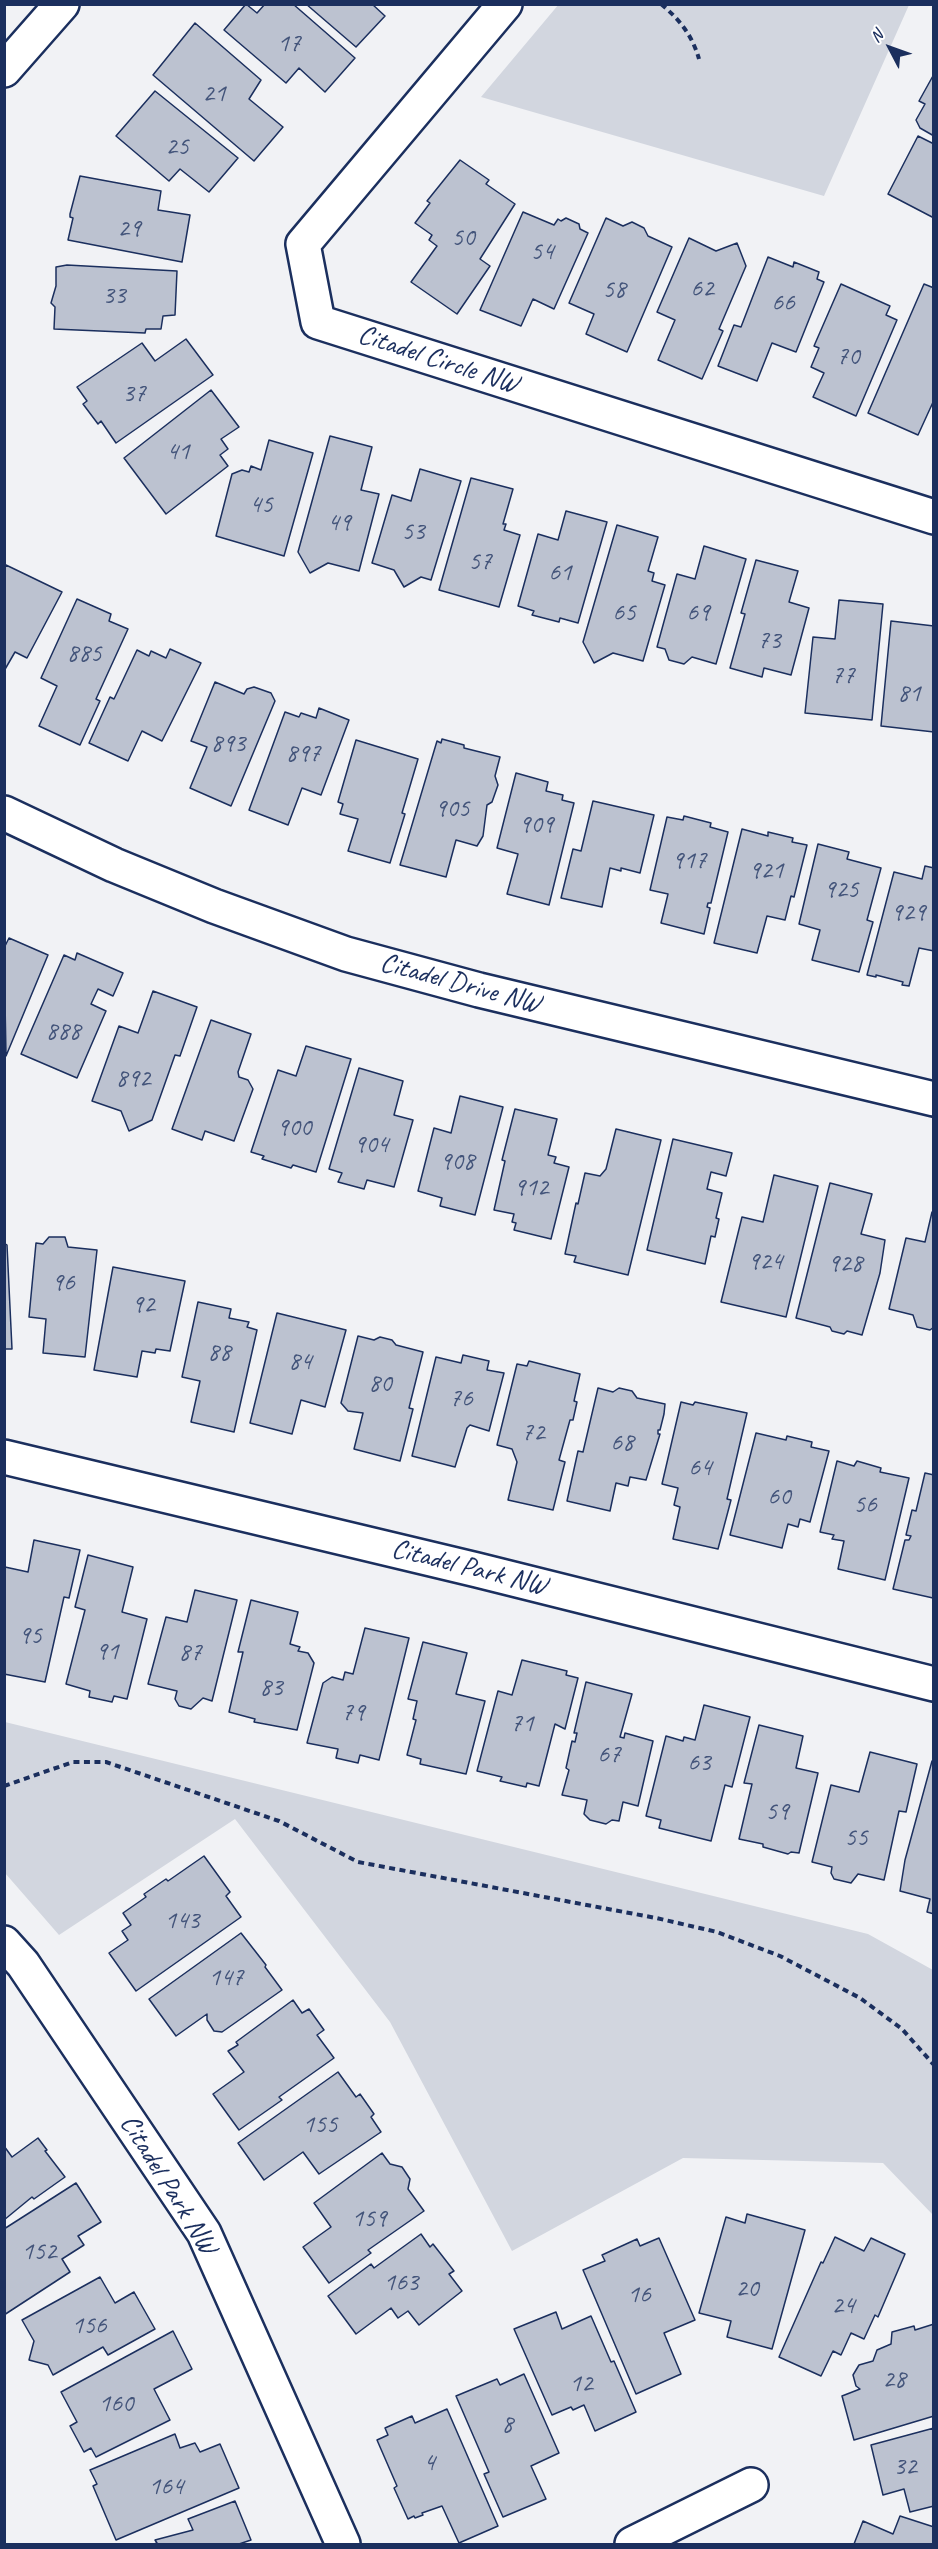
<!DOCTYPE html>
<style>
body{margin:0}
#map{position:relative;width:938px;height:2549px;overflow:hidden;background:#f1f2f5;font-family:Caveat,sans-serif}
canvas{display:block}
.frame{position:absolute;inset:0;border:6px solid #1b2f5e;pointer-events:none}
.north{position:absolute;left:860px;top:18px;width:60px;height:60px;-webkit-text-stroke:4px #fff;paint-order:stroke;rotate:311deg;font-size:16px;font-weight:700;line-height:24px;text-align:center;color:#1b2f5e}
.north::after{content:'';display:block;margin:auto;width:21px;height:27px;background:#1b2f5e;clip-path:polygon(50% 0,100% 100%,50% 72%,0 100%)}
</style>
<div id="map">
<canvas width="938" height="2549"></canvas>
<div class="frame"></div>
<div class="north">N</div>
</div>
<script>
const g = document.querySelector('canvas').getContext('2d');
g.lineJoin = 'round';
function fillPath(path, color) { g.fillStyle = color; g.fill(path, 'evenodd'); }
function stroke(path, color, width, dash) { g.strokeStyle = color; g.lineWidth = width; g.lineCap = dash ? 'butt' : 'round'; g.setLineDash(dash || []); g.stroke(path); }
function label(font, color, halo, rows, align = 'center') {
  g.font = font + ' Caveat,sans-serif'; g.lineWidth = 5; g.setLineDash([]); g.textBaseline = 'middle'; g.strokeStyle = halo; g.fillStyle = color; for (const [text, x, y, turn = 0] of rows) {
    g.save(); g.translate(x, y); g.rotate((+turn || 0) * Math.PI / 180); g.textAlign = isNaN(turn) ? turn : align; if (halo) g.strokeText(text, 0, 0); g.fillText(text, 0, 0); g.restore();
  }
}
const green = new Path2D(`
 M559,4H909V5L824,196L481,97Z
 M5,1722L868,1934L933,1970V2215L883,2163L683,2158L512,2251L390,2022L235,1819L59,1935L5,1873Z`);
const building = new Path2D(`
 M246,4L257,13L265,4H293L355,58L325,92L299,68L286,83L224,30Z
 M306,4H372L385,16L356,47Z
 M195,23L261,80L249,99L283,127L254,161L153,75Z
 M934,74V136L920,128L916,120L925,104L919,101Z
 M155,91L238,158L209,192L180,169L169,181L116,136Z
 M918,136L934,144V218L888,194Z
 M460,160L489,180L486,184L515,204L480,259L490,266L457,314L411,282L437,246L429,240L432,235L415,223L430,203L427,201Z
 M80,176L161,191L158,210L190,215L182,262L68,240L73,218L70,217V214Z
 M523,212L554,225L558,219L561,221L566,218L579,224L580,229L588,233L554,309L533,299L521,326L480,310Z
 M606,218L623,226L632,222L644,228L648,236L672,247L627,352L586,334L594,314L569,303Z
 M689,238L716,251L737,243L746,266L719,329L723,331L702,379L658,360L675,320L657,312Z
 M768,257L793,267L794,262L819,272L817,279L824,282L796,352L772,343L757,381L718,366L734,325L741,327Z
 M67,265L177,271L175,315L163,316L161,329H146L145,333L54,329L55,307L51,303L56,286V267Z
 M841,284L890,306L886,315L897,320L856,416L813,397L824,373L811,367L819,348L814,346Z
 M924,284L934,288V400L918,435L868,413Z
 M186,339L213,375L116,443L101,421L98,424L83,404L87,401L77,387L142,343L155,361Z
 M211,390L239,427L221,439L228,449L220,455L228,466L166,514L124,458Z
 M330,436L372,447L361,490L379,494L359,571L328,563L310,573L298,552Z
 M269,440L313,453L284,556L216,536L232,474L242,470L249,472L251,466L261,470Z
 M420,469L461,481L431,580L421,577L404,587L394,570L372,563L392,495L411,501Z
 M471,478L513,489L503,524H506L504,530L520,535L499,607L439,590Z
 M566,511L607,522L578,623L560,618L559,622L532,615L534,611L518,606L538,534L558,540Z
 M617,525L658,537L648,571L654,573L652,581L665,585L643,661L613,653L594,663L583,642Z
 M704,546L746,559L716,664L692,657L684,664L669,660L665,649L657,647L677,574L695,579Z
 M756,560L798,571L789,602L809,608L791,675L764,668L762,677L730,668L745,614L741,613Z
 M6,565L62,592L27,658L15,652L4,671V568Z
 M77,599L111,614L109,621L128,629L96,699L100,701L80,745L39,726L57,686L41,678Z
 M839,600L883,604L872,720L805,713L813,637L835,639Z
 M891,621L934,626V732L881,726Z
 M170,649L201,663L162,741L142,731L128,761L89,743L110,697L114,699L137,650L149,656L151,651L166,658Z
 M215,682L244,694L247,689L254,687L271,693L275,701L231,806L190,788L207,747L191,741Z
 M319,708L349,720L321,795L302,788L288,825L249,810L285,712L299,717L301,713L316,718Z
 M442,739L464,745V748L500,757L495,776L498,785L492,802L487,805L483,836L477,846L456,840L446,877L400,865L437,741L441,743Z
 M356,740L418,759L402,813L405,814L390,863L348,851L358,819L340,814L343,804L338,802Z
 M516,773L548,782L546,791L563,795L562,800L574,803L549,905L507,894L518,854L497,848Z
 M593,801L654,815L640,873L621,868V871L610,868L602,907L561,898L573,849L581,851Z
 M684,816L711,823L710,827L728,832L711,903H708L707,907L710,908L704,934L661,923L668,894L650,890L667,817L683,820Z
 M742,829L768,836V832L793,838L792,842L807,845L794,897L791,896L785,920L767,916L757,953L714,943Z
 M818,844L849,852L847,859L881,868L867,920L873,922L859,972L812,960L820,930L799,924Z
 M925,866L934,868V951L919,948L909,986L902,985L903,982L876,975V977L867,975L894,872L922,879Z
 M9,938L48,955L6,1056L4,948Z
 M77,953L123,973L113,996L98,989L91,1004L106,1011L77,1078L21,1054L64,955L75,960Z
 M153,991L197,1007L180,1056L175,1055L152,1120L129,1131L121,1111L92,1101L119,1026L138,1033Z
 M211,1020L251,1034L238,1072L239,1077L248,1080L253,1089L234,1141L205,1131L202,1140L172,1129Z
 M306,1046L351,1059L316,1172L293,1165L291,1168L262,1159L264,1156L251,1152L278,1070L296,1076Z
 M359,1068L403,1081L394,1115L413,1120L394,1187L367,1180L364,1189L338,1182L342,1173L329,1169Z
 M460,1096L503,1107L475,1215L440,1206L442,1198L418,1191L434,1128L451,1133Z
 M515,1109L557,1119L548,1155L556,1157L554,1163L569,1167L551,1239L514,1230L516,1223L512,1222L514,1214L494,1210L505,1161L502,1160Z
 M616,1129L661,1140L628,1275L574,1262L576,1256L565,1254L576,1203L578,1204L585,1173L600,1176L606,1169Z
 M673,1139L732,1153L726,1176L711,1172L707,1189L722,1193L716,1218L719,1219L715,1237L711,1236L705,1264L647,1250Z
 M774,1175L818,1186L786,1317L721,1302L742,1217L763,1222Z
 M830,1183L872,1194L861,1234L885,1240L880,1273L862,1335L847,1331L844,1334L832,1331L830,1327L796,1318Z
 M932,1212H934V1327L930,1330L917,1327L913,1315L889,1309L906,1238L925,1242Z
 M49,1237H65L68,1247L97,1250L85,1357L43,1353L46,1319L29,1317L36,1243L43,1244Z
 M4,1243L7,1245L12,1349H4Z
 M113,1267L185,1281L170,1351L156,1349L155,1353L142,1351L137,1377L94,1370Z
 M198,1302L231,1309L229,1318L249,1322L247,1327L257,1330L234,1432L191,1422L200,1381L182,1377Z
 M277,1313L346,1330L325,1407L301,1400L292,1434L250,1423Z
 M358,1336L374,1340L380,1337L392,1340L396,1345L423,1352L409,1408L413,1409L400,1461L354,1449L363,1413L348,1411L341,1403Z
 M463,1355L489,1361L487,1370L504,1373L489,1431L470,1425L467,1428L455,1467L412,1456L436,1357L461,1363Z
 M529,1361L580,1374L574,1401L577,1402L573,1420H570L559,1460L565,1462L553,1510L508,1500L517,1462L512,1449L497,1445L517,1364L527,1366Z
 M598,1388L613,1392L619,1388L632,1391L637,1398L665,1404L664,1414L660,1430H658V1434H660L646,1480L630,1477L628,1486L616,1483L610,1511L567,1501L578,1451L583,1452Z
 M681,1402L693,1405L695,1402L747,1413L727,1499L731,1500L718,1549L673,1539L680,1507L674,1505L678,1488L662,1484Z
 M756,1433L786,1440L787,1436L812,1442L811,1447L829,1451L810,1522L800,1519L798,1527L788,1524L782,1548L730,1535Z
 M837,1461L854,1466L857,1461L881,1468L880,1472L909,1478L885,1580L838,1569L844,1541L832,1539L834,1535L820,1532Z
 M925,1473L934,1475L933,1598L893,1589L905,1540H909L911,1536L906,1535L912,1510L916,1511Z
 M34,1540L80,1550L69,1598L64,1597L45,1682L4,1674V1570L5,1567L28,1572Z
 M88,1555L133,1567L122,1612L147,1619L127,1699L114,1696L112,1702L89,1697L90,1691L66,1684L85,1610L75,1607Z
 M195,1590L237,1600L212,1701L203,1698L191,1709L179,1706L175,1699L177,1691L148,1684L166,1617L187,1622Z
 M251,1600L298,1612L290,1644L300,1647L298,1651L308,1653L314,1663L297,1730L254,1722L255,1719L229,1712L243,1652H238Z
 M365,1628L409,1638L379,1760L360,1755L358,1763L336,1758L338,1749L307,1743L323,1683L332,1677L343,1680L345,1672L353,1674Z
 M423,1642L467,1653L456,1694L485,1701L466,1774L420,1764L421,1759L407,1755L416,1720L413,1719L417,1701L408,1699Z
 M522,1660L567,1671L566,1675L578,1678L565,1729L555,1724L539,1786L527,1783L526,1787L500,1781L502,1777L477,1771L498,1691L512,1695Z
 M586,1682L632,1694L620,1737L624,1738L625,1733L653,1741L638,1806L623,1802L619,1821L612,1820L606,1824L590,1820L584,1814L587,1800L562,1795L569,1770L566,1768L572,1741L575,1742L577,1733H574Z
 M704,1705L750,1717L732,1787L725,1785L711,1841L659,1828L661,1820L646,1816L666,1736L683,1741L684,1737L695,1740Z
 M759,1725L803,1736L796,1768L818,1773L799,1853L791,1852L788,1854L763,1847V1844L739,1839L752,1784L744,1783Z
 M870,1752L917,1764L906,1812L899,1811L884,1880L858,1874L851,1883L834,1879L831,1873L832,1867L812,1862L831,1785L859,1792Z
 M932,1761L934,1762V1914L927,1912L930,1899L900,1891L905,1860Z
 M204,1856L230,1892L226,1896L241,1917L136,1991L109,1953L128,1940L122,1931L131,1925L123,1913L146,1897L144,1894L166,1879L168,1881Z
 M241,1933L266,1965L265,1967L282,1990L222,2032L214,2031L207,2020V2014L176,2036L149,1999Z
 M293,2000L302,2013L309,2009L324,2030L317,2035L334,2058L279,2097L282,2100L239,2130L213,2094L244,2072L228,2051L238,2045L236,2042Z
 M338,2072L356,2097L360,2094L374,2114L371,2117L381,2132L319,2174L303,2152L264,2180L238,2143Z
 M38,2138L47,2150L45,2151L65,2177L34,2199L32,2197L4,2220V2146L12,2157Z
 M382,2153L390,2164L402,2167L410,2179L408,2189L424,2211L368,2250L371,2253L329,2283L303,2247L331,2227L314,2203Z
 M76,2183L101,2222L78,2236L84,2245L62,2259L70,2272L4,2315V2229Z
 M747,2214L805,2230L772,2349L727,2337L731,2321L699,2313L726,2217L745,2223Z
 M421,2234L430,2247L433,2244L454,2271L449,2274L462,2291L419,2325L408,2311L398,2318L391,2308L356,2334L328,2296L371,2264L374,2268Z
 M835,2237L864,2251L871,2238L905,2254L878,2317L875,2315L864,2339L851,2333L841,2355L833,2351L821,2376L779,2357L821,2262L823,2263Z
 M659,2238L695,2320L664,2333L681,2374L636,2394L583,2270L605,2261L602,2255L637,2239L640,2246Z
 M100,2277L115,2303L134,2292L155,2329L108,2355L103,2347L53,2375L48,2365L29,2360L34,2341L22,2320Z
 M556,2312L562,2329L591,2316L611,2362L614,2361L636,2412L595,2431L584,2405L573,2410L571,2407L552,2415L514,2329Z
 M934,2324V2416L854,2440L842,2396L860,2389L856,2386L853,2375L859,2365L873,2361L877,2350L891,2344L892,2332L914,2326L915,2330Z
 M173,2331L192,2369L154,2389L170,2420L96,2457L91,2448L84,2452L70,2426L77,2422L61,2392Z
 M524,2374L559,2453L531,2466L546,2499L503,2517L484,2474L489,2472L456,2396L497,2379L500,2385Z
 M447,2409L498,2526L459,2543L442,2506L422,2513L423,2515L415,2518L414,2516L408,2519L394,2488L397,2486L377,2440L388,2435L385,2428L412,2416L415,2423Z
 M934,2428V2506L910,2512L904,2489L883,2495L871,2445Z
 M175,2434L180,2448L195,2443L200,2452L220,2444L239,2488L116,2540L93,2486L97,2484L90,2470Z
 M235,2501L251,2540L239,2544H154L157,2543L155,2540L193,2530L188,2519Z
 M900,2516L934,2527V2544H854L863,2521L893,2534Z`);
const path = new Path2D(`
 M661,4C680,20 692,35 699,59
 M4,1786L73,1762H106L279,1821L358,1862L656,1918L717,1932L780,1956L860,1998L902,2029L934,2065`);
const street = new Path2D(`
 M505,4L303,244L318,322L934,517
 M4,1457L477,1570L934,1684
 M4,1943L23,1964L204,2233L343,2544
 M632,2544L751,2485`);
const secondary = new Path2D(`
 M4,70L62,4
 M4,813L114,865L214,906L346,954L479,990L934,1099`);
const numberNames = [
 ["17",289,44],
 ["21",214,94],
 ["25",177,147],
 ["29",129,229],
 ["50",463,238],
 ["54",542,252],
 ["62",702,289],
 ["58",614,290],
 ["33",114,296],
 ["66",783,303],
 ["70",848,357],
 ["37",134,394],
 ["41",178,452],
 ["45",261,505],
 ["49",339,523],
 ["53",413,532],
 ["57",480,562],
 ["61",560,573],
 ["65",624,613],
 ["69",698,613],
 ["73",769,641],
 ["885",84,654],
 ["77",843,676],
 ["81",909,694],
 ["893",228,744],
 ["897",303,754],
 ["905",452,809],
 ["909",536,825],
 ["917",689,861],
 ["921",766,871],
 ["925",841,890],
 ["929",908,913],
 ["888",63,1032],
 ["892",133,1079],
 ["900",294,1128],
 ["904",371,1145],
 ["908",457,1162],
 ["912",531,1188],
 ["924",765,1262],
 ["928",845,1264],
 ["96",63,1283],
 ["92",143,1305],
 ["88",219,1353],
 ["84",300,1362],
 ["80",380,1384],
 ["76",461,1399],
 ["72",533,1433],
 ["68",622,1443],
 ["64",700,1468],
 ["60",779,1497],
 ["56",865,1505],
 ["95",30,1636],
 ["91",107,1652],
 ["87",190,1653],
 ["83",271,1688],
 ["79",353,1713],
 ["71",522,1724],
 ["67",609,1755],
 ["63",699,1763],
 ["59",777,1812],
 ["55",856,1838],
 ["143",182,1921],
 ["147",226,1978],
 ["155",320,2125],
 ["159",369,2219],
 ["152",39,2252],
 ["163",401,2283],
 ["20",747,2289],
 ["16",639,2295],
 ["24",843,2306],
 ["156",89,2326],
 ["28",894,2380],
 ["12",581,2384],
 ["160",116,2404],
 ["8",507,2425],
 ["4",429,2463],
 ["32",905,2467],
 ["164",166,2487]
];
const streetNames = [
 ["Citadel Circle NW",438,360,18],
 ["Citadel Drive NW",460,984,15],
 ["Citadel Park NW",469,1568,14],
 ["Citadel Park NW",168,2185,58]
];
fillPath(green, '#d2d6df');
fillPath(building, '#bcc2d0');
stroke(building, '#1b2f5e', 1.5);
stroke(street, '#1b2f5e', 38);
stroke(secondary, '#1b2f5e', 38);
stroke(path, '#1b2f5e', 4, [6, 4.5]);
stroke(street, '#fff', 33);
stroke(secondary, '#fff', 33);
label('26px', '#43547a', null, numberNames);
label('28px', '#1b2f5e', '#fff', streetNames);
</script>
